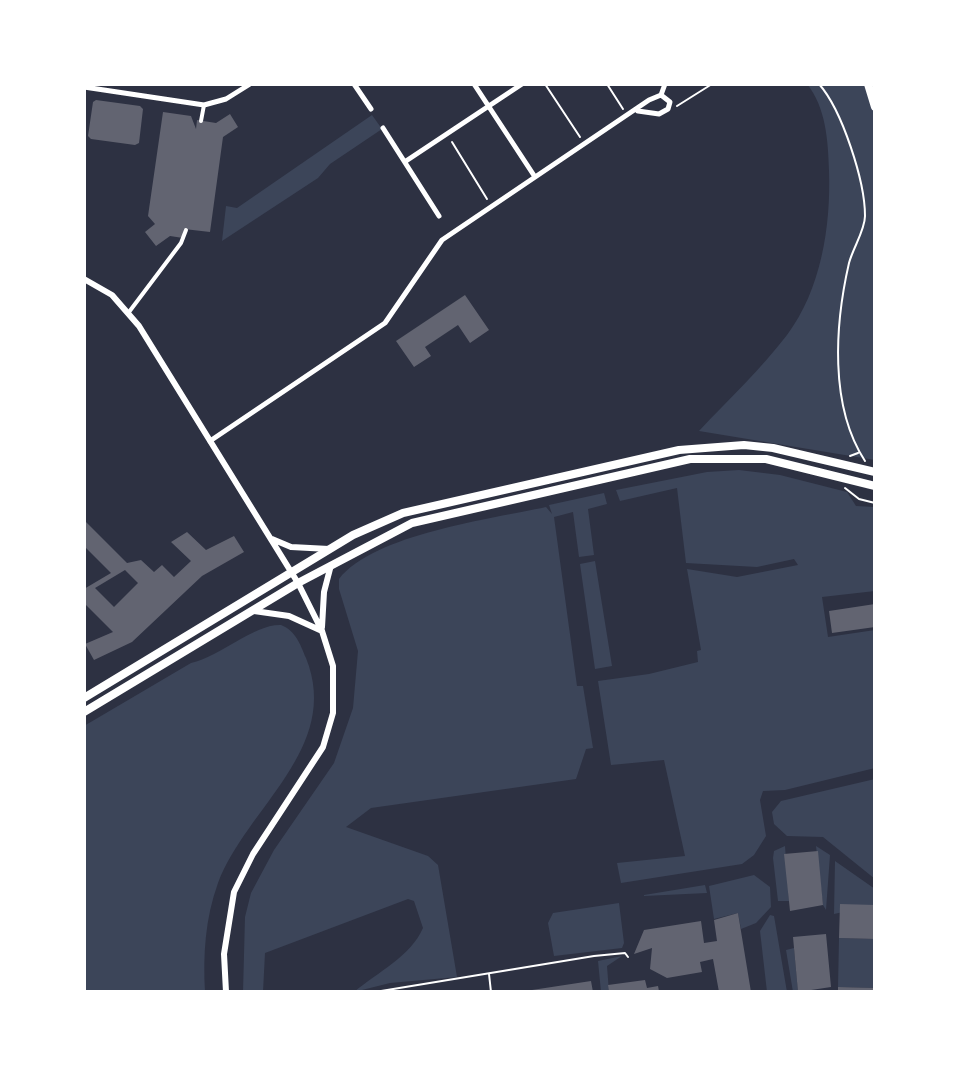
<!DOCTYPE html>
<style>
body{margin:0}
#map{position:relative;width:959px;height:1076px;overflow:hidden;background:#2d3142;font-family:"PT Sans Narrow",sans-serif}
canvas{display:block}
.frame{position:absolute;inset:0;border:86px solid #fff;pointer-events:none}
</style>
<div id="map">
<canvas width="959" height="1076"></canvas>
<div class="frame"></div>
</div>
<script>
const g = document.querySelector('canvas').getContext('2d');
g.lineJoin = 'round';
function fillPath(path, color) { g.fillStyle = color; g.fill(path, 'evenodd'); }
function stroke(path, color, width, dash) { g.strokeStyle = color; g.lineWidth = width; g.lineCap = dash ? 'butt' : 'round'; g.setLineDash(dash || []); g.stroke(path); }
const green = new Path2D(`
 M807,84H875V460L699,431C728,400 761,369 787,335C821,290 831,226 829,171C828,140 826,108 807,84Z
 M372,115L382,129L330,164L318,178L222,241L226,206L237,208Z
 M739,470L780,475L847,492L856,506L875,507V591L822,597L828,637L875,630V768L785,790L763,791L760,800L766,836L754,855L742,864L621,883L617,863L685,856L664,760L611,765L598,681L649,674L698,662L697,651L701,650L687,569L737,577L798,565L794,559L757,567L686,563L677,488L620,501L616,490L707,472Z
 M604,493L607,504L588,509L594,555L579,557L573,512L554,517L577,686H583L593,748L586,749L576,779L371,808L346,827L428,856L438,865L457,977L390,983L354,992C378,972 411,956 423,928L414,901L408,899L265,953L263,992H243L245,917L251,893L274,850L334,763L353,708L358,651L339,589V579C374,534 491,519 546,507L552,514L549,505Z
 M595,561L612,666L595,669L580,564Z
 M281,625C296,631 300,644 306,658C342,748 247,807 218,883C205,919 203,955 205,992H84V726L191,663C221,656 254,624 281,625Z
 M875,779V879L823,837L787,836L774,824L772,812L781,801Z
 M785,846L789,901H778L773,858L774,851Z
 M816,846L830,855L826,910L823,905Z
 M835,861L875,889V905L834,914Z
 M754,875L770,887L771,907L756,923L741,929L738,913L714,919L709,886Z
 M705,885L707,893L644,896V895Z
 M619,903L624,943L622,948L554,956L548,923L553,913Z
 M770,915L774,916L787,992H767L760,931Z
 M839,938L875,939V988L838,987Z
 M794,948L798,992H793L786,950Z
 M622,956L607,966L609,992H601L598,961Z`);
const building = new Path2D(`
 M96,100L140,106L143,109L139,143L135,145L91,139L88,136L93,102Z
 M163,112L191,116L196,129L197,120L216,123L230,114L238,127L223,137L210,232L184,229L183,238L170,236L156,246L145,232L155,224L148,216Z
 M465,295L489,330L470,343L458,325L425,347L431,356L414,367L396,341Z
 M84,520L127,563L141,560L154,572L162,565L174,577L191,561L171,542L187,532L206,550L234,536L244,552L202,576L132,642L94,660L85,644L113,632L84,603V589L111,573L84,546ZM125,570L138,583L114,607L95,588Z
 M875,604V627L832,633L829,611Z
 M818,851L823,905L790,911L784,854Z
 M840,904L875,905V939L839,938Z
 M738,913L751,992H719L713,959L700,962L702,972L667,978L650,969L652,948L634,954L644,930L701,921L704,943L717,941L714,920Z
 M826,934L831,987L798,992L793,937Z
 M645,980L647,988L658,986L659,991L609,992L608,985Z
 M591,981L593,992H532V990Z
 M838,987L875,988V992H838Z`);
const path = new Path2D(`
 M545,84L580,137
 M607,84L623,109
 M819,84C842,110 865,181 865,216C865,230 853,248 849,263C835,324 829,406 865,461
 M677,106L712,84
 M452,142L487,199
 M850,456L858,453
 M845,488L859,499L875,503`);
const service = new Path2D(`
 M489,974L491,992
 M375,992L594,956L625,953L628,957`);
const pedestrian = new Path2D(`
 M201,121L204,105
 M129,312L181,243L186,230`);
const minor = new Path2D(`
 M354,84L371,109
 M474,84L535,177
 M84,87L204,105L226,99L250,84
 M661,95L665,84
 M383,128L439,216
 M406,161L522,84
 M210,441L385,323L442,240L649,100L661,95L670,102L668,109L659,114L638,111`);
const tertiary = new Path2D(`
 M84,279L112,295L139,326L298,583L322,631L333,666V713L323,747L253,854L234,892L224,954L226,992
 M272,539L291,547L329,549
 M254,611L289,616L322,631
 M322,627L324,592L331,565`);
const primary = new Path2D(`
 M84,698L353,535L403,513L679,450L744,445L773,448L875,472
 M84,712L298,583L412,523L690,459H766L875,486`);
const trunk = new Path2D(`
 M868,84L875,107`);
fillPath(green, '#3c4559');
fillPath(building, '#626471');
stroke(path, '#fff', 2);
stroke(service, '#fff', 2);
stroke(pedestrian, '#fff', 4);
stroke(minor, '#fff', 5);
stroke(tertiary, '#fff', 6);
stroke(primary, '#fff', 8);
stroke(trunk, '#fff', 8);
</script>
